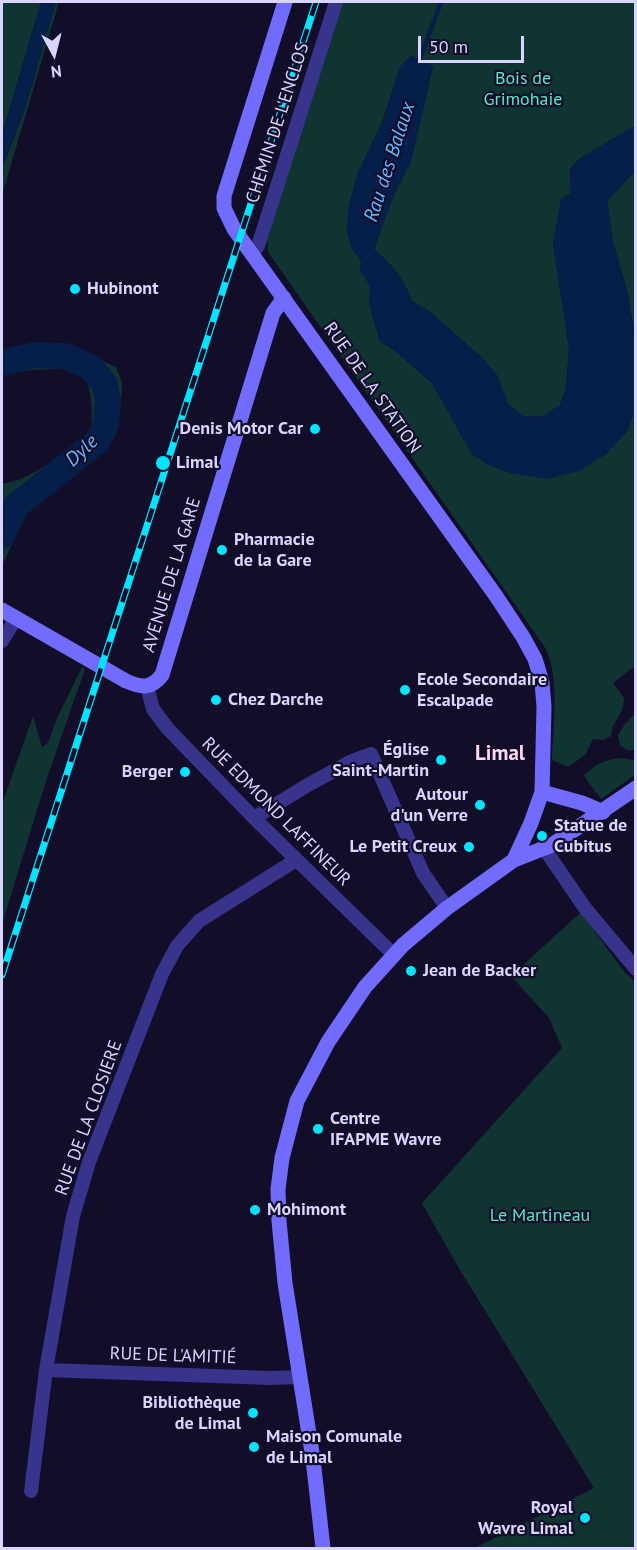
<!DOCTYPE html>
<meta charset="utf-8">
<style>
body{margin:0}
#map{position:relative;width:637px;height:1550px;overflow:hidden;background:#120d29;font-family:"PT Sans",sans-serif}
canvas{display:block}
.frame{position:absolute;inset:0;border:3px solid #dad5ff;pointer-events:none}
.north{position:absolute;left:24px;top:24px;width:60px;height:60px;-webkit-text-stroke:4px #120d29;paint-order:stroke;rotate:173deg;font-size:16px;font-weight:700;line-height:24px;text-align:center;color:#dad5ff}
.north::after{content:'';display:block;margin:auto;width:21px;height:27px;background:#dad5ff;clip-path:polygon(50% 0,100% 100%,50% 72%,0 100%)}
.scale{position:absolute;left:418px;top:36px;width:106px;height:27px;box-sizing:border-box;border:3px solid #dad5ff;border-top:0;padding-left:8px;font-size:18px;line-height:21px;white-space:nowrap;color:#dad5ff;-webkit-text-stroke:4px #120d29;paint-order:stroke}
</style>
<div id="map">
<canvas width="637" height="1550"></canvas>
<div class="frame"></div>
<div class="north">N</div>
<div class="scale">50 m</div>
</div>
<script>
const g = document.querySelector('canvas').getContext('2d');
g.lineJoin = 'round';
function fillPath(path, color) { g.fillStyle = color; g.fill(path, 'evenodd'); }
function stroke(path, color, width, dash) { g.strokeStyle = color; g.lineWidth = width; g.lineCap = dash ? 'butt' : 'round'; g.setLineDash(dash || []); g.stroke(path); }
function label(font, color, halo, rows, align = 'center') {
  g.font = font + ' "PT Sans",sans-serif'; g.lineWidth = 4.5; g.setLineDash([]); g.textBaseline = 'middle'; g.strokeStyle = halo; g.fillStyle = color; for (const [text, x, y, turn = 0] of rows) {
    g.save(); g.translate(x, y); g.rotate((+turn || 0) * Math.PI / 180); g.textAlign = isNaN(turn) ? turn : align; if (halo) g.strokeText(text, 0, 0); g.fillText(text, 0, 0); g.restore();
  }
}
const green = new Path2D(`
 M2,2H41L2,135Z
 M56,2H59L2,195V168L24,112Z
 M342,2H635V126L579,159L570,169L571,193L553,243L569,348L566,389L560,405L544,416L524,417L508,404L497,375L480,356L429,311L412,301C406,281 390,263 374,249L392,199L411,161L433,66L400,67L383,120L373,143L351,247L361,261V271L369,284V303L380,341L394,350L432,383L472,454L489,465L605,455L628,430L635,408V666L613,683L624,698L623,708L613,726L611,736L603,740L593,739L585,755L568,767L552,760C553,724 560,683 546,649L268,252L267,234Z
 M635,171V337L627,291L613,242L607,201Z
 M76,349L116,367L122,382L121,404L115,427L102,445L30,503L2,566V484L21,479L57,460L70,456L92,431C92,410 92,390 83,371L67,368L2,372V356Z
 M82,667L85,669L46,781L2,924V804L33,716L42,747L48,743L57,718Z
 M635,713V750H627L620,746L618,735L625,724Z
 M618,758L635,760V775L601,799L584,776C594,765 602,761 618,758Z
 M581,912L622,969L635,982V1548H475L594,1488L457,1265L422,1203L562,1048L549,1018L511,976Z`);
const water = new Path2D(`
 M41,2H56L24,112L2,168V135Z
 M411,55L433,66L411,161L392,199L374,249C390,264 406,281 412,301L429,311L480,356L497,375L508,404L524,417L544,416L560,405L566,389L569,348L553,243L561,199L571,193L570,170L579,159L635,126V171L607,201L613,242L627,291L635,337L636,408L628,430L605,455L579,471L547,479L510,473L489,465L472,454L432,383L394,350L380,341L369,303V284L360,271L361,261L351,247L347,232L348,209L357,174L383,120L400,67Z`);
const stream = new Path2D(`
 M419,62L441,2`);
const river = new Path2D(`
 M2,363L34,355L65,356L92,368L105,385L108,401L106,425L98,441L16,506L2,536`);
const street = new Path2D(`
 M252,253L258,246L336,2
 M2,641L16,618
 M147,686L153,709L168,729L254,818L393,954
 M254,818L306,786L352,761L371,754L423,873L447,908
 M544,848L585,908L636,969
 M46,1370L270,1378L299,1377
 M31,1491L46,1370L73,1216L89,1162L162,974L177,946L199,921L296,860`);
const secondary = new Path2D(`
 M285,2L224,196V208L234,229L496,596L523,637L535,659L542,682L544,707L542,792L531,823L514,860
 M2,610L126,681C142,688 151,689 162,675L273,313L284,298
 M542,792L582,803L603,812
 M323,1548L313,1459L285,1283L279,1221L278,1189L282,1158L297,1101L328,1042L365,987L403,945L447,908L514,860L552,845L636,788`);
const rail = new Path2D(`
 M2,975L316,2`);
const markers = [
 [75,289,6,"#01e4ff"],
 [315,429,6,"#01e4ff"],
 [163,463,8,"#01e4ff"],
 [222,550,6,"#01e4ff"],
 [405,690,6,"#01e4ff"],
 [216,700,6,"#01e4ff"],
 [441,760,6,"#01e4ff"],
 [185,772,6,"#01e4ff"],
 [480,805,6,"#01e4ff"],
 [542,836,6,"#01e4ff"],
 [469,847,6,"#01e4ff"],
 [411,971,6,"#01e4ff"],
 [318,1129,6,"#01e4ff"],
 [255,1210,6,"#01e4ff"],
 [253,1413,6,"#01e4ff"],
 [254,1447,6,"#01e4ff"],
 [585,1518,6,"#01e4ff"]
];
const parkNames = [
 ["Bois de",523,79],
 ["Grimohaie",523,100],
 ["Le Martineau",540,1216]
];
const streetNames = [
 ["CHEMIN DE L'ENCLOS",278,123,-72],
 ["RUE DE LA STATION",372,388,55],
 ["AVENUE DE LA GARE",172,575,-73],
 ["RUE EDMOND LAFFINEUR",276,812,45],
 ["RUE DE LA CLOSIERE",89,1118,-70],
 ["RUE DE L'AMITIÉ",173,1356,2]
];
const poiNames = [
 ["Hubinont",87,289],
 ["Denis Motor Car",303,429,"right"],
 ["Limal",176,463],
 ["Pharmacie",234,540],
 ["de la Gare",234,561],
 ["Ecole Secondaire",417,680],
 ["Escalpade",417,701],
 ["Chez Darche",228,700],
 ["Église",429,750,"right"],
 ["Saint-Martin",429,771,"right"],
 ["Berger",173,772,"right"],
 ["Autour",468,795,"right"],
 ["d'un Verre",468,816,"right"],
 ["Statue de",554,826],
 ["Cubitus",554,847],
 ["Le Petit Creux",457,847,"right"],
 ["Jean de Backer",423,971],
 ["Centre",330,1119],
 ["IFAPME Wavre",330,1140],
 ["Mohimont",267,1210],
 ["Bibliothèque",241,1403,"right"],
 ["de Limal",241,1424,"right"],
 ["Maison Comunale",266,1437],
 ["de Limal",266,1458],
 ["Royal",573,1508,"right"],
 ["Wavre Limal",573,1529,"right"]
];
const waterNames = [
 ["Rau des Balaux",390,162,-72],
 ["Dyle",82,451,-43]
];
const quarterNames = [
 ["Limal",500,754]
];
fillPath(green, '#103432');
fillPath(water, '#051e4a');
stroke(stream, '#051e4a', 4.5);
stroke(river, '#051e4a', 26);
stroke(street, '#38348c', 14);
stroke(secondary, '#716cff', 15);
stroke(rail, '#01e4ff', 7);
stroke(rail, '#120d29', 4.5, [14]);
for (const [x, y, r, color] of markers) { const dot = new Path2D(); dot.arc(x, y, r, 0, 2 * Math.PI); g.fillStyle = color; g.fill(dot); stroke(dot, '#120d29', 2); }
label('18px', '#55ebc6', '#120d29', parkNames);
label('18px', '#dad5ff', '#120d29', streetNames);
label('bold 18px', '#dad5ff', '#120d29', poiNames, 'left');
label('italic 20px', '#63b6ff', '#120d29', waterNames);
label('bold 21px', '#ffd7f0', '#120d29', quarterNames);
</script>
